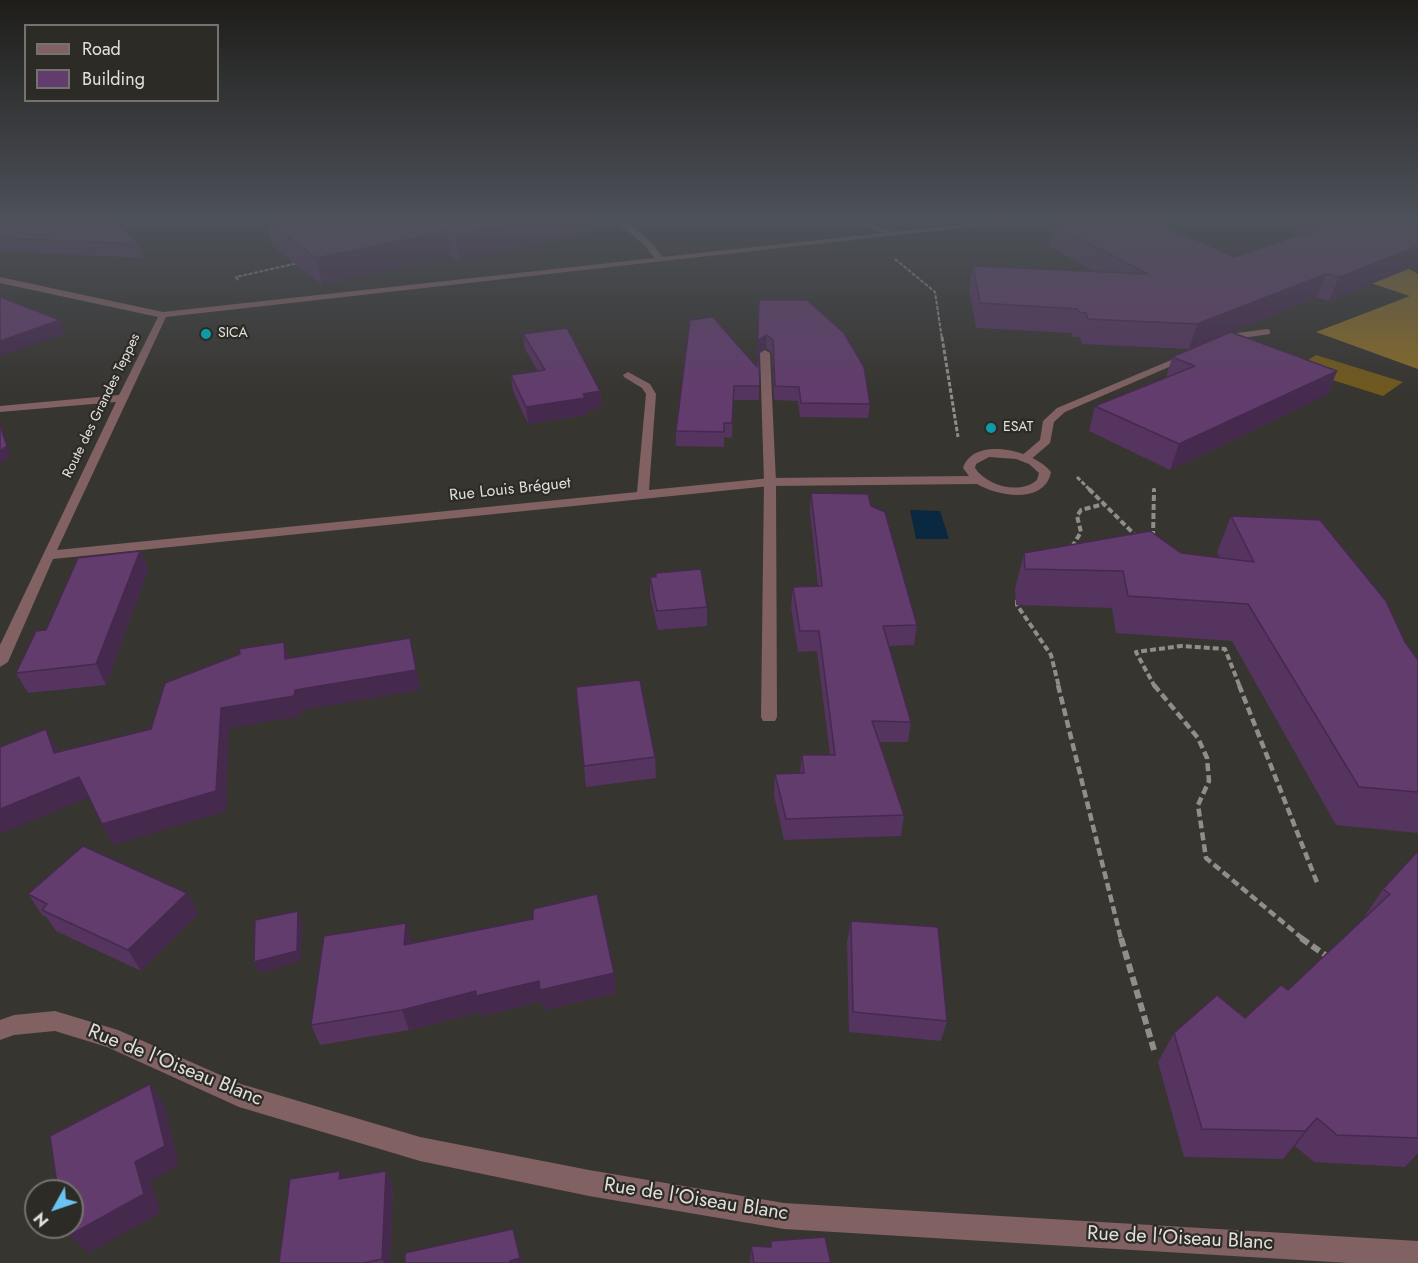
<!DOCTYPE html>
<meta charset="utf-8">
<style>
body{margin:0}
#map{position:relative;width:1418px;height:1263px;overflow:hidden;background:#373530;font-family:Jost,sans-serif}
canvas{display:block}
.legend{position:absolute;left:24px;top:24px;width:195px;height:78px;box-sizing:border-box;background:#2d2b26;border:2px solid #75736f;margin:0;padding:8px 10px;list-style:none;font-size:18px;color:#e1e0dc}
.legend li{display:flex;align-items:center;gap:12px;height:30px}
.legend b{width:30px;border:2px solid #75736f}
.north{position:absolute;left:24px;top:1179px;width:60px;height:60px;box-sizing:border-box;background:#2d2b26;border:2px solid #75736f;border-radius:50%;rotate:230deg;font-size:16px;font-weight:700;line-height:24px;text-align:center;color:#e1e0dc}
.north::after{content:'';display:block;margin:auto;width:21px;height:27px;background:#6ac3f1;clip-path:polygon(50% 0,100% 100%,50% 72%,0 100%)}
</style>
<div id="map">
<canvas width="1418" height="1263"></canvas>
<ul class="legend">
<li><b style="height:8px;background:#816162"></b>Road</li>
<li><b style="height:16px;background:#633c6e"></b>Building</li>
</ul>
<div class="north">N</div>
</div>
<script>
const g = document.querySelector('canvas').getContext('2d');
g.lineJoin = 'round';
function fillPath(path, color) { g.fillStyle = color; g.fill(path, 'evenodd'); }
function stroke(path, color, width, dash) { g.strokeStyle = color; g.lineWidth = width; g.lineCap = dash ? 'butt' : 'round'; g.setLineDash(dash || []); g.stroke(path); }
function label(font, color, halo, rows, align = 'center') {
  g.font = font + ' Jost,sans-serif'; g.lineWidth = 4.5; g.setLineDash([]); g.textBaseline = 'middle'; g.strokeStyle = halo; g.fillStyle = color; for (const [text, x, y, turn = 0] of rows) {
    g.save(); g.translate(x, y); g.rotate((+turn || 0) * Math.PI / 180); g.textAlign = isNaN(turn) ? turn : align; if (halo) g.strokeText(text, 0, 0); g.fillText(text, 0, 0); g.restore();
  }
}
const green = new Path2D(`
 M1316,355L1403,382L1383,396L1295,368Z`);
const forest = new Path2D(`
 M1367,245L1418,274V369L1316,332L1410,296L1270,250Z`);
const water = new Path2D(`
 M910,510L940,511L949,539H916Z`);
const pathFar4 = new Path2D(`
 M895,259L935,292L942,339
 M238,280L236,277L298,263`);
const pathFar3 = new Path2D(`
 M942,337L958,437
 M1077,477L1091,491
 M1154,491V488`);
const pathFar2 = new Path2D(`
 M1089,489L1138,538
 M1153,537L1154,489
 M1072,547L1081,532L1077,516L1081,510L1104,504
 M1017,600V605L1051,655L1059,687
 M1155,687L1136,652L1181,646L1225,649L1240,687`);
const pathFar1 = new Path2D(`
 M1058,685L1121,939
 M1154,685L1198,738L1207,758L1209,781L1198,805L1206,858L1303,939
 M1239,685L1318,885`);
const path = new Path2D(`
 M1121,938L1154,1050
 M1301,938L1328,957`);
const service = new Path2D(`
 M1267,329L1270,330V334L1242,338L1221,346L1216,343L1237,333Z
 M765,350L770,353L776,482L777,717L775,721H763L761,717L764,482L760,353Z
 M1183,355L1192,357L1065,412L1054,422L1050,443L1029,461H1021L1019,458L1040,440L1043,421L1057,408Z`);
const minor = new Path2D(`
 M614,220C633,219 652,244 663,257L883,233L849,220H860L893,232L1007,220H1029L166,317L57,550L637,492L646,394L642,388L624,377L623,375L628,372L650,384L656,394L649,490L770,478L969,476L963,468C974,435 1035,451 1051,472C1045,504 999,497 977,484L770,486L53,559L8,662L0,667V645L116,402L0,412V406L119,395L158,317L0,283V277L163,312L655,258L643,244ZM989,457L1016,459L1029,464L1039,473L1037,480C1020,495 987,486 975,468L976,464Z
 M55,1011L118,1030L241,1084L420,1137L589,1170L784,1203L1418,1241V1263H1349L784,1229L589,1196L420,1161L239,1107L107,1047L55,1031L14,1035L0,1040V1020L14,1015Z`);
const wall = new Path2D(`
 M0,220L138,244L143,258L0,251Z
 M264,220H592L593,232L459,261L451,256L322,285L272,246L266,221Z
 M1270,220H1418V265L1329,301L1317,297L1231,332L1337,371L1327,395L1170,470L1089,431L1095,406L1166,378L1172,357L1189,349L1082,344L1080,337H1073L1072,333L976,328L969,289L973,266L1095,272L1049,246L1054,225L1234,257L1300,235Z
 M759,300L870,404L868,418L800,417L798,401L774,400L772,353L766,348L759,353V400H733L732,438L724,437V447L676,446V431L757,367Z
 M523,334L600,391L601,408L586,410L587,415L528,424L513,391L511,375L538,371L525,349Z
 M811,493L871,506L917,625L914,645L889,646L911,722L908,742H879L904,815L901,836L784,840L774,795L775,774L800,773L802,755H830L817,651L798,652L791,607L793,587L818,586L810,512Z
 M1231,516L1405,642L1418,660V833L1336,825L1232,641L1116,633L1112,608L1016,605L1015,589L1024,553H1181L1220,558L1217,552Z
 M140,551L148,570L106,685L28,693L16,673L46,630Z
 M650,577H656L707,607V626L658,630L650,596Z
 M576,687L655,757L656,778L586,787Z
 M1418,851V1153L1405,1167L1314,1162L1295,1146L1283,1159L1184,1157L1158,1062L1174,1033L1245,1018L1288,990L1363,919L1383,889Z
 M28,894L198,914L141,971L56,931L47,918L42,915Z
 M851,921L947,1021L941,1041L849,1032L847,942Z
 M412,943L616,993L544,1010L542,1001L482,1016L480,1012L409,1030L320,1045L311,1025Z
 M386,1171L393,1186L390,1263H279L344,1178Z
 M751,1246L831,1263H750Z`);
const shadedWall = new Path2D(`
 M530,220H592L593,232L459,261L455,235Z
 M447,231L451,256L322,285L316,258Z
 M1418,246V265L1329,301L1339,277Z
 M1326,274L1317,297L1189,349L1197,324Z
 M60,320L65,334L0,356V341Z
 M767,335L766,348L758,353V340Z
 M1337,371L1327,395L1170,470L1179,444Z
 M600,391L601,408L586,410L587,415L528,424L526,407L583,394Z
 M0,422L11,456L0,463Z
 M140,551L148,570L106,685L96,664Z
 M410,638L415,658L420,690L302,710L301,716L229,728L226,811L113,845L102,824L221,708L295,690Z
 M284,642L291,662L285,659Z
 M46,729L57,749L66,773L54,753Z
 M79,777L90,797L0,834V809Z
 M187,893L198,914L141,971L128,950Z
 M298,911L302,922L301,961L259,973L254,962Z
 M406,923L412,943L404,945Z
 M614,973L616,993L544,1010L542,1001L482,1016L480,1012L409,1030L402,1010L476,991L539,981Z
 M150,1084L164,1104L179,1165L151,1181L160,1213L88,1253L70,1235L135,1162Z
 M1317,1118L1295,1146L1283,1159L1305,1131Z
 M340,1171L348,1186L339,1179Z
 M386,1171L393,1186L390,1263H384L382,1259Z
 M513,1229L519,1248L523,1263H510Z`);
const building = new Path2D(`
 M0,220H114L138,244L0,238Z
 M266,220H530L455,235L447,231L316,258Z
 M1061,220H1153L1234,257L1331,225L1320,220H1418V246L1339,277L1326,274L1197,324L1088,319L1086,313L1079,312L1078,309L980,303L973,266L1148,274L1054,225Z
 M0,297L60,320L0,341Z
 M759,300H807L844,333L864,367L870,404L801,403L799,387L775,386L773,340L767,335L758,340L760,386H734L732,423H724V432L676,431L690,320L713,317L757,367Z
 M567,328L600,391L583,394L585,398L526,407L511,375L545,370L523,334Z
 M1231,332L1337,371L1179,444L1095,406L1195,366L1172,357Z
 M0,425L7,446L0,451Z
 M811,493L868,494L871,506L885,512L917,625L883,626L911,722L872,721L904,815L786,819L775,774L804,773L802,755H835L819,631H800L793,587L822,586Z
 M1231,516L1320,520L1386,601L1405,642L1418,660V792L1359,787L1248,604L1128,596L1123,571L1025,569L1024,553L1150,531L1181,553L1254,562Z
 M140,551L96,664L16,673L36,631L46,630L78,558Z
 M701,569L707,607L657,611L650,577H656V573Z
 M410,638L416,670L295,690L294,696L221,708L216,791L102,824L79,777L0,809V747L46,729L54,753L151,729L165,683L240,654L239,649L284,642L285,659Z
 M640,680L655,757L584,766L576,687Z
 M83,846L187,893L128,950L42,910L47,904L28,894Z
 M1418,851V1138L1337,1135L1317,1118L1305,1131L1202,1129L1174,1033L1217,995L1245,1018L1281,985L1288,990L1390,894L1383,889Z
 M597,894L614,973L540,990L539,981L476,996V991L402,1010L311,1025L324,936L406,923L404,945L533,919V909Z
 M298,911L297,951L254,962L255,920Z
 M851,921L938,927L947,1021L853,1012Z
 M150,1084L165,1146L135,1162L144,1194L70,1235L69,1227H72V1191H58L50,1136Z
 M340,1171L339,1179L386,1171L382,1259L363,1263H279L290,1179Z
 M513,1229L520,1258L510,1261V1263H405V1253Z
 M825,1237L831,1263H754L751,1246L771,1247V1241Z`);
const markers = [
 [206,334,6,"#0f9aa8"],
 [991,428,6,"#0f9aa8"]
];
const farPoinames = [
 ["SICA",218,334],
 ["ESAT",1003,428]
];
const farStreetnames = [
 ["Route des Grandes Teppes",102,406,-64]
];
const streetNames = [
 ["Rue Louis Bréguet",510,490,-6]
];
const nearStreetnames = [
 ["Rue de l'Oiseau Blanc",175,1066,22],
 ["Rue de l'Oiseau Blanc",696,1200,9],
 ["Rue de l'Oiseau Blanc",1180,1239,3]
];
fillPath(green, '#72591c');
fillPath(forest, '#886c27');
fillPath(water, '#0a283f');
stroke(pathFar4, '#908e8a', 2, [4, 1.5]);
stroke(pathFar3, '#908e8a', 3, [4.5, 2]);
stroke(pathFar2, '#908e8a', 4, [6, 3]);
stroke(pathFar1, '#908e8a', 4.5, [8, 4]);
stroke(path, '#908e8a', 6, [9, 4.5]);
fillPath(service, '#816162');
fillPath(minor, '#816162');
fillPath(wall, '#55345f');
fillPath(shadedWall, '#452a4d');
fillPath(building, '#633c6e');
stroke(building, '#452a4d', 1.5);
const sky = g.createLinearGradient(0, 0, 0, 397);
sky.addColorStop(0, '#1e1d1a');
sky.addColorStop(0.55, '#4d5159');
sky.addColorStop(1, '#4d515900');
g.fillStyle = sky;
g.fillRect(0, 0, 1418, 397);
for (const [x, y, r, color] of markers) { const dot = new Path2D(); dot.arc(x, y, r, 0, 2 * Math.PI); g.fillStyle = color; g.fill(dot); stroke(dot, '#2d2b26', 2); }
label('14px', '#e1e0dc', '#2d2b26', farPoinames, 'left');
label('14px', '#e1e0dc', '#2d2b26', farStreetnames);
label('16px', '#e1e0dc', '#2d2b26', streetNames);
label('20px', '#e1e0dc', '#2d2b26', nearStreetnames);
</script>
